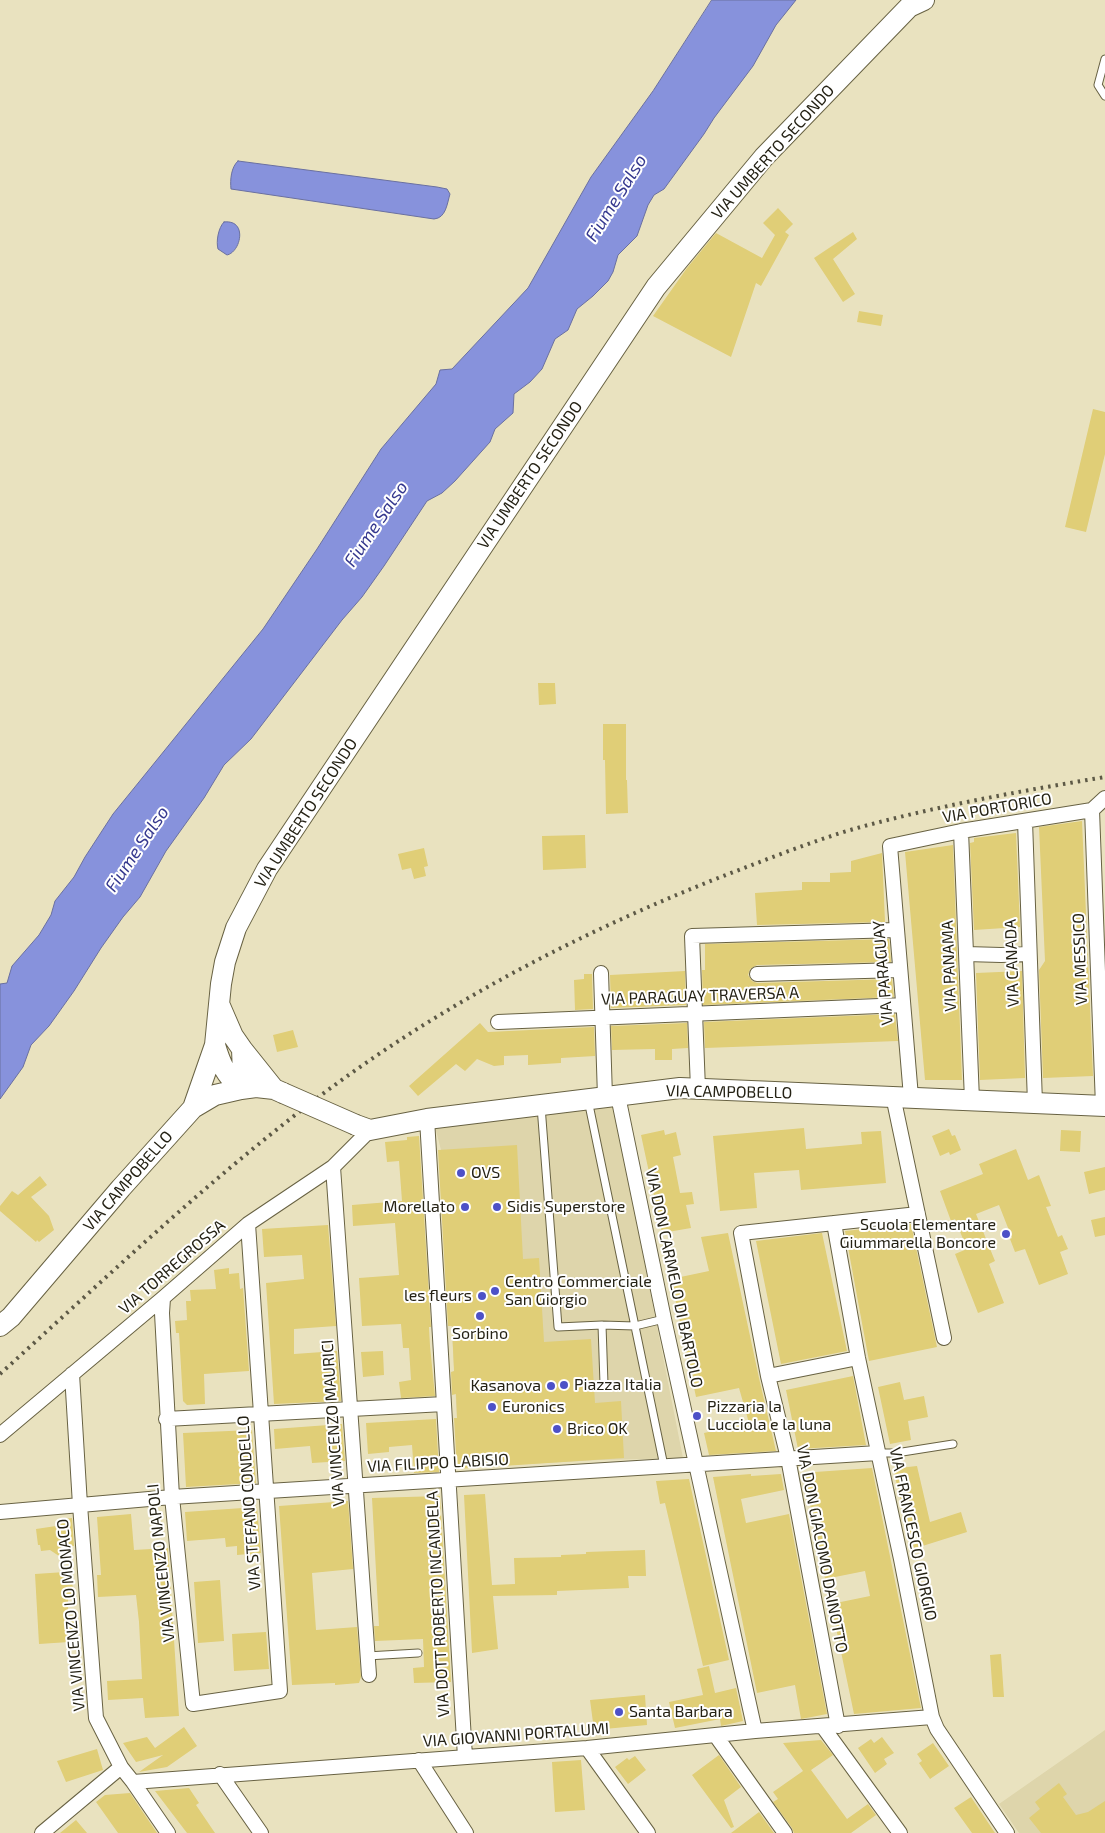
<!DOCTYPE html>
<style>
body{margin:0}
canvas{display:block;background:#e9e2bf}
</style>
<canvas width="1105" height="1833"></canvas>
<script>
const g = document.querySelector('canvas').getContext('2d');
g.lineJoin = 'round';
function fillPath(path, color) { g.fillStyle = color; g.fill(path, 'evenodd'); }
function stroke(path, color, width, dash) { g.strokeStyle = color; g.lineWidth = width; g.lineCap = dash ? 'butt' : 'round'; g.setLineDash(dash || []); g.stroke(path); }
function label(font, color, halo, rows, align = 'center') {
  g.font = font + ' "Exo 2",sans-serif'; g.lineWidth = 4; g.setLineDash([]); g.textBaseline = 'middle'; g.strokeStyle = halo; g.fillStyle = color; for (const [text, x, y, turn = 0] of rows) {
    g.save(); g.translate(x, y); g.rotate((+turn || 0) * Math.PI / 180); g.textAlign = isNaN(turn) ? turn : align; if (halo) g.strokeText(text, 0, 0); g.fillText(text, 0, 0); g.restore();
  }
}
const built = new Path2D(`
 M612,1099L683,1458L599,1460L460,1468L441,1150L434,1123Z
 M1105,1730V1833H1019L999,1804Z`);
const water = new Path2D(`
 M712,0H796L776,25L753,66L714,118L704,134L664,189L654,195L648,205L637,236L618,255L613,272L608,281L593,296L577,309L568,330L555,339L542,369L530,382L514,394L513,413L495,429L490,442L455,481L442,493L427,501L384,566L362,597L342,620L251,739L224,765L204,798L166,851L140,897L123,917L101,948L74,991L49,1026L31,1045L23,1067L0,1099V984L7,983L12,966L39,935L51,915L55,901L74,877L85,857L113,814L263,629L317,549L381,449L436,384L440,370L452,369L528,288L591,177L653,91Z
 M238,161L437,187L447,189L450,194C447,204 446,218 434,219L231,189C230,180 231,167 238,161Z
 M224,222C248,219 241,252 227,255L218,249C216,242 218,228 224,222Z`);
const building = new Path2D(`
 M778,208L793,224L785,232L789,235L761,286L756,283L731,357L653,316L687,268L716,233L762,258L775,235L763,223Z
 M853,232L857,239L833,259L855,294L843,302L814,258Z
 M859,311L883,315L881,326L857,322Z
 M1093,409L1105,412V454L1086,532L1065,527Z
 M538,683H555L556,704L539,705Z
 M603,724H626V780H627L628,813L606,814L605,760H603Z
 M1082,821L1093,1076L1043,1078L1039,970L1045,961L1039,827Z
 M1016,833L1020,927L974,930L970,843L974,842V838Z
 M585,835L586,868L543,870L542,836Z
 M953,845L962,1080H925L905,852Z
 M424,848L428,866L424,867L426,876L414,879L411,868L402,870L398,854Z
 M882,853L885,922L757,925L755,893L802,890V882H830V873L851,872V861Z
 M889,939L891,962L757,965L750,969L748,975L752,981L757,983L892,979L894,997L703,1005L702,970H705V944Z
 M685,971L686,1005L611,1008L610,975Z
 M1022,971L1025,1078L980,1080L976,973Z
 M584,974H592L593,1009L575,1010L574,980L584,979Z
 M895,1014L898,1041L705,1048L704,1022Z
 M480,1023L488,1032L594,1027L595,1056L561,1058V1063L528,1065V1055L504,1056V1065L494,1066L477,1059L465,1071L456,1064L418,1096L409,1086Z
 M687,1023L688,1048L672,1049V1060H655V1049L612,1050L611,1026Z
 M293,1030L298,1047L277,1052L273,1035Z
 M804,1128L806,1149L862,1144L861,1132L881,1131L886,1183L801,1190L799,1170L754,1173L757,1208L720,1211L713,1136Z
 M949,1129L952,1136L955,1135L961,1150L950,1155L949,1152L940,1156L932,1136Z
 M664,1130L665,1135L676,1132L681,1155L673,1157L680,1193L692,1192L694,1204L686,1205L691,1228L662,1233L641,1135Z
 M1061,1130L1081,1131L1080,1152L1060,1151Z
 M419,1136L431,1327H429L430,1346L435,1396L401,1398L399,1382L411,1380L409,1348H403L401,1324L362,1326L359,1278L399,1275L395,1223L353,1226L352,1205L402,1201L399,1161L387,1162L385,1142L407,1140V1137Z
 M517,1145L523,1259L539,1258L544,1342L591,1339L595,1403L621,1401L624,1458L457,1469L454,1418H457L456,1394L452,1395L451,1372L454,1371L452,1326H448L438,1150Z
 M1016,1149L1028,1180L1039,1175L1051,1206L1046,1207L1058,1237L1062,1235L1068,1249L1060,1252L1068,1274L1039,1285L1025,1249L1015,1252L1010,1239L1012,1238L999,1205L976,1214L995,1261L989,1264L1004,1303L978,1313L955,1254L967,1249L955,1219L951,1221L940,1191L983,1174L979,1164Z
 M1105,1167V1190L1089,1194L1084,1172Z
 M40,1176L47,1185L31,1197L49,1216L54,1230L39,1242L37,1240L36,1242L0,1211V1206L12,1191L18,1195Z
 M1105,1217V1235L1095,1237L1091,1220Z
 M911,1224L937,1347L869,1361L845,1231Z
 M328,1225L336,1326L294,1329V1354L337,1351L341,1401L274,1404L266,1283L304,1279L302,1255L264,1257L262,1229Z
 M728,1233L759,1378L776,1451L709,1455L704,1433L749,1423L739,1388L696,1397L671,1279L709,1271L701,1237Z
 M822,1233L847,1351L781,1364L756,1241Z
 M229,1268V1274L239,1273L240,1289L243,1288L249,1371L204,1374L205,1404L187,1405L183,1401L179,1333H176L175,1321L187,1320L186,1301H191L190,1290L216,1289L214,1270Z
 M383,1351L384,1375L363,1377L361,1352Z
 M853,1376L866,1445L798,1449L786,1390Z
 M900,1382L904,1400L924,1396L928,1417L908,1421L911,1440L890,1444L878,1387Z
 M436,1419L439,1472L414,1473L412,1445L389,1447V1452L368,1454L366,1423Z
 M342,1424L345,1461L312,1463L310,1446L275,1449L274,1429Z
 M252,1430L256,1483L186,1487L183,1433Z
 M917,1466L930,1522L961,1512L967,1532L913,1549L894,1473L899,1468Z
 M872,1468L921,1708L854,1714L831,1604L870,1596L865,1571L825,1579L804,1474L815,1472Z
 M751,1474V1476L781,1474L784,1490L741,1499L746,1523L789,1514L827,1714L801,1719L795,1685L757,1693L713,1477Z
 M689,1479L729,1660L703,1666L665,1503L660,1504L656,1481Z
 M485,1494L492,1585L515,1584L514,1558L561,1557V1555L586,1554V1552L645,1550L646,1576H628L629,1588L557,1591V1595L493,1596L498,1649L472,1653L464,1495Z
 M440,1496L451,1682L414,1683L413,1668L424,1667L423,1639L375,1641L374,1626H379L372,1498Z
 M348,1501L353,1569L312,1573L316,1630L357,1627L361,1677L359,1683L335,1685V1683L292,1685L279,1506Z
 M257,1507L261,1553L237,1555V1546L226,1547L225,1538L187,1541L185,1512Z
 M131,1514L134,1550L168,1548L179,1716L145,1718L143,1698L108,1700L107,1681L142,1679L139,1622L136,1595L98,1597L97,1575H101L97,1517Z
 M72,1518L74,1546H61L59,1556L50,1550L41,1551L40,1545H38L36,1529L56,1526V1520Z
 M65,1572V1575H72L73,1596H68V1617H75L76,1638H68L69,1642L39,1644L35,1574Z
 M220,1580L224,1641L198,1643L194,1582Z
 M266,1632L269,1669L234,1671L232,1634Z
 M1001,1654L1004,1697H993L990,1655Z
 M709,1666L715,1693L736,1688L743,1721L721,1726L720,1719L675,1728L669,1702L703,1695L697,1669Z
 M645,1695L647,1725L594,1730L590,1700Z
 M184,1727L197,1746L167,1767L139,1772L163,1755L136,1762L123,1743L147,1737L155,1748Z
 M882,1737L894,1753L884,1759L887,1764L875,1773L858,1748L871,1739L874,1743Z
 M821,1740L833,1755L811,1770L847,1819L868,1804L876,1815L851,1833H794L792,1828L773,1802L778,1799L773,1792L803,1771L783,1743Z
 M933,1743L949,1766L930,1779L919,1763L922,1761L917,1754Z
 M97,1749L103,1770L66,1782L57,1761Z
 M719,1755L741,1787L724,1800L734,1827L731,1828L692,1775Z
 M635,1756L646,1770L628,1784L615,1767L627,1758L629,1760Z
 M581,1760L585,1810L555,1812L552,1762Z
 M1059,1783L1067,1794L1063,1797L1076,1815L1088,1812L1105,1801V1833H1041L1029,1818L1040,1809L1035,1802Z
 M189,1788L199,1803L196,1805L215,1833H187L155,1791Z
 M130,1793L157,1833H118L96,1802L105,1795Z
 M971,1797L995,1833H972L954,1808Z
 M759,1812L774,1833H731Z
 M76,1820L87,1833H60Z`);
const service = new Path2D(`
 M1105,59L1098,85L1105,96
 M588,1100L664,1466
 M541,1106L558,1327L602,1325
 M604,1384L602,1325L635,1326L664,1319
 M878,1453H896L953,1444
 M367,1656L418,1653`);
const minor = new Path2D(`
 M1092,810L1103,1106
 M1025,821L1035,1103
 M961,831L972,1100
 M966,954L1001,955L1029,954
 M601,973L605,1097
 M757,974L900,970
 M498,1022L903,1005
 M698,1089L692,936L897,930
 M618,1096L664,1319L755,1731
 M893,1096L944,1338
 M911,1097L890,846L961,831L1092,810L1105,798
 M427,1119L465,1757
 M333,1167L369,1675
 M834,1223L858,1358L901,1559L932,1717L937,1729L1007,1833
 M163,1298L162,1313L172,1497L193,1704L280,1691L248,1224
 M72,1374L80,1505L96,1718L121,1767L133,1782L168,1833
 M768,1376L858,1358
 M166,1419L444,1404
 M0,1435L163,1298L248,1224L333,1167L370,1130
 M0,1512L172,1497L878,1453
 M838,1726L788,1458L768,1376L741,1233L918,1214
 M823,1727L900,1833
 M716,1736L785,1833
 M587,1748L648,1833
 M419,1760L466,1833
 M220,1774L261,1833
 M133,1782L587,1748L755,1731L932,1717
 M42,1833L121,1767`);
const secondary = new Path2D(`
 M220,1006L233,1036L242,1049L243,1074L241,1089
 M215,1045C221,1065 225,1074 241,1089
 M242,1049L274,1089
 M193,1108L215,1045L221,984L225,962L236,928L267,869L656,287L764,157L909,7L924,0
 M356,1125L370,1130L427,1119L680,1088L1105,1106
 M0,1326L11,1317L121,1188L193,1108L215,1095L241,1089L256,1087L274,1089L283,1093`);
const rail = new Path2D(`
 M0,1374C105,1279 207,1181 320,1096C449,999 594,925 744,868C786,852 829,835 872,824C948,804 1027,790 1105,777`);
const secondaryBridge = new Path2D(`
 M283,1093L356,1125`);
const markers = [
 [461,1173,5,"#4d51c7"],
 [465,1207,5,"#4d51c7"],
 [497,1207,5,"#4d51c7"],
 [1006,1234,5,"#4d51c7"],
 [495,1291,5,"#4d51c7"],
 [482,1296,5,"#4d51c7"],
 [480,1316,5,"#4d51c7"],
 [564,1385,5,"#4d51c7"],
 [551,1386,5,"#4d51c7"],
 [492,1407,5,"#4d51c7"],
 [697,1416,5,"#4d51c7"],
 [557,1429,5,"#4d51c7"],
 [619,1712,5,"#4d51c7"]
];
const streetNames = [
 ["VIA UMBERTO SECONDO",773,152,-48],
 ["VIA UMBERTO SECONDO",530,475,-56],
 ["VIA PORTORICO",997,808,-10],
 ["VIA UMBERTO SECONDO",306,813,-57],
 ["VIA MESSICO",1080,959,-92],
 ["VIA CANADA",1012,963,-92],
 ["VIA PANAMA",949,966,-92],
 ["VIA PARAGUAY",883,973,-95],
 ["VIA PARAGUAY TRAVERSA A",700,996,-2],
 ["VIA CAMPOBELLO",729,1092,1],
 ["VIA CAMPOBELLO",128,1181,-49],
 ["VIA TORREGROSSA",172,1267,-41],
 ["VIA DON CARMELO DI BARTOLO",674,1278,78],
 ["VIA VINCENZO MAURICI",333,1423,-94],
 ["VIA FILIPPO LABISIO",438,1463,-3],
 ["VIA STEFANO CONDELLO",249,1503,-94],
 ["VIA FRANCESCO GIORGIO",913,1534,78],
 ["VIA DON GIACOMO DAINOTTO",822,1549,79],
 ["VIA VINCENZO NAPOLI",161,1563,-96],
 ["VIA DOTT ROBERTO INCANDELA",438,1604,-93],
 ["VIA VINCENZO LO MONACO",71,1615,-95],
 ["VIA GIOVANNI PORTALUMI",516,1735,-4]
];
const poiNames = [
 ["OVS",471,1173],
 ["Morellato",455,1207,"right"],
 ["Sidis Superstore",507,1207],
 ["Scuola Elementare",996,1225,"right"],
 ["Giummarella Boncore",996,1243,"right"],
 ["Centro Commerciale",505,1282],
 ["San Giorgio",505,1300],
 ["les fleurs",472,1296,"right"],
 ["Sorbino",480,1334,"center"],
 ["Piazza Italia",574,1385],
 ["Kasanova",541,1386,"right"],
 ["Euronics",502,1407],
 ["Pizzaria la",707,1407],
 ["Lucciola e la luna",707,1425],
 ["Brico OK",567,1429],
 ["Santa Barbara",629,1712]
];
const waterNames = [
 ["Fiume Salso",616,198,-58],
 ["Fiume Salso",376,524,-56],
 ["Fiume Salso",137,849,-56]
];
fillPath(built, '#ded5ab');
fillPath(water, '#8792dc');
stroke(water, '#6a70a0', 1);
fillPath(building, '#e0ce77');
stroke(service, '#686243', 9);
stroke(minor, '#686243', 16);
stroke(secondary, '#686243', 22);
stroke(service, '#fff', 7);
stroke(minor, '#fff', 14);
stroke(secondary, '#fff', 20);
stroke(rail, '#5d5946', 4, [2.5, 5]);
stroke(secondaryBridge, '#686243', 22, []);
stroke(secondaryBridge, '#fff', 20);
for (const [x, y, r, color] of markers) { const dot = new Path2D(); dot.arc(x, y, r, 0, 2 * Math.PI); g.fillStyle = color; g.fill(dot); stroke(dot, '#fff', 2); }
label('16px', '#252215', '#fff', streetNames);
label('16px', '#252215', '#fff', poiNames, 'left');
label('italic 18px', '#35388e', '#fff', waterNames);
</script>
